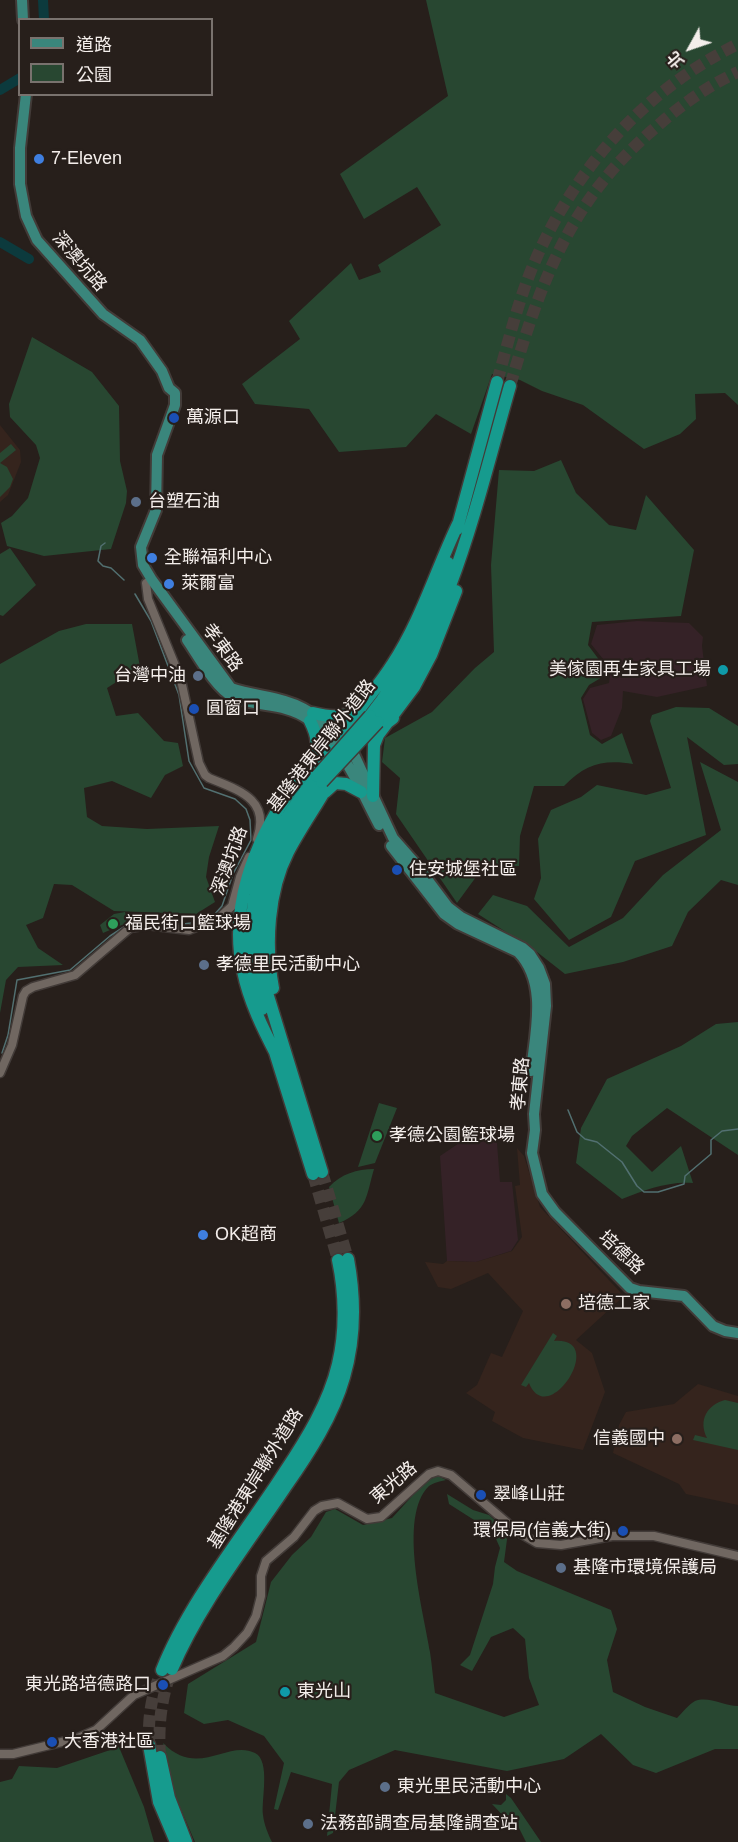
<!DOCTYPE html>
<meta charset="utf-8">
<style>
body{margin:0}
#map{position:relative;width:738px;height:1842px;overflow:hidden;background:#271f1b;font-family:Arial,"Noto Sans TC",sans-serif}
canvas{display:block}
.legend{position:absolute;left:18px;top:18px;width:195px;height:78px;box-sizing:border-box;background:#271f1b;border:2px solid #79726e;margin:0;padding:8px 10px;list-style:none;font-size:18px;color:#f4eeeb}
.legend li{display:flex;align-items:center;gap:12px;height:30px}
.legend b{width:30px;border:2px solid #79726e}
.north{position:absolute;left:660px;top:18px;width:60px;height:60px;-webkit-text-stroke:4px #271f1b;paint-order:stroke;rotate:230deg;font-size:16px;font-weight:700;line-height:24px;text-align:center;color:#f4eeeb}
.north::after{content:'';display:block;margin:auto;width:21px;height:27px;background:#f4eeeb;clip-path:polygon(50% 0,100% 100%,50% 72%,0 100%)}
</style>
<div id="map">
<canvas width="738" height="1842"></canvas>
<ul class="legend">
<li><b style="height:8px;background:#3a867c"></b>道路</li>
<li><b style="height:16px;background:#284731"></b>公園</li>
</ul>
<div class="north">北</div>
</div>
<script>
const g = document.querySelector('canvas').getContext('2d');
g.lineJoin = 'round';
function fillPath(path, color) { g.fillStyle = color; g.fill(path, 'evenodd'); }
function stroke(path, color, width, dash) { g.strokeStyle = color; g.lineWidth = width; g.lineCap = dash ? 'butt' : 'round'; g.setLineDash(dash || []); g.stroke(path); }
function label(font, color, halo, rows, align = 'center') {
  g.font = font + ' Arial,"Noto Sans TC",sans-serif'; g.lineWidth = 4.5; g.setLineDash([]); g.textBaseline = 'middle'; g.strokeStyle = halo; g.fillStyle = color; for (const [text, x, y, turn = 0] of rows) {
    g.save(); g.translate(x, y); g.rotate((+turn || 0) * Math.PI / 180); g.textAlign = isNaN(turn) ? turn : align; if (halo) g.strokeText(text, 0, 0); g.fillText(text, 0, 0); g.restore();
  }
}
const industrial = new Path2D(`
 M637,621L689,623L703,637L702,646L707,686L657,697L623,691L622,708L611,736L601,740L592,733L583,699L590,688L609,683L611,669L591,644L597,625Z
 M483,1127L491,1133L497,1143L500,1182H512L518,1240L511,1251L476,1262L447,1261L440,1156Z`);
const education = new Path2D(`
 M0,425L20,450L21,462L8,495L0,502Z
 M517,1148L524,1156L540,1207L624,1296L576,1340L592,1353L605,1392L583,1450L523,1438L492,1421L495,1412L466,1393L477,1385L491,1353L502,1357L523,1311L488,1273L451,1289L438,1287L425,1262L443,1264L447,1261L476,1262L512,1251L522,1237L515,1186L520,1185Z
 M698,1384L738,1396V1505L686,1494L679,1484L613,1453L619,1425L626,1412L674,1404Z`);
const green = new Path2D(`
 M426,0H738V405L725,393L695,394L696,419L680,434L644,449L583,405L542,391L520,380L492,374L471,434L436,414L406,447L339,452L309,409L255,404L242,384L300,339L289,321L351,263L359,280L381,272L378,265L441,225L417,187L364,219L340,174L448,96Z
 M32,337L92,372L119,406L120,461L127,491L126,503L111,549L44,556L7,546L1,523L12,516L28,498L40,458L36,445L10,417L9,404Z
 M11,444L16,450L0,463L7,467L13,479L10,487L0,497V453Z
 M561,460L576,493L609,525L636,530L646,495L694,550L681,616L592,622L588,645L609,673L589,685L581,698L590,735L602,744L622,733L633,764C604,759 585,764 564,786H534L520,836L519,866L489,865L476,877L457,903L396,814L400,778L382,762L385,738L432,712L475,668L494,652L491,565L499,470L534,471Z
 M10,548L36,585L3,616L0,615V554Z
 M86,624H132L140,667L107,688L116,716L138,713L164,741L178,743L183,766L165,775L151,798L112,781L84,788L87,817L102,826L147,829L219,826L209,857L206,877L215,902L196,914L114,911L72,885L54,884L43,918L26,925L38,948L63,965L18,967L6,980L0,1013V664L59,631Z
 M676,707L709,708L738,726V764L724,765L687,737L706,835L635,861L611,917L569,940L534,899L541,878L538,839L551,810L581,797L597,785L646,795L671,788L650,721L652,715Z
 M700,762L738,782V885L721,880L688,912L672,946L623,962L565,974L537,952L478,914L493,895L527,906L569,947L623,918L663,875L721,830Z
 M125,912L129,922L103,933L100,925L114,914Z
 M738,1022V1155L667,1108L632,1136L626,1146L652,1172L681,1146L693,1183C668,1181 645,1190 622,1199L576,1163L581,1128L607,1079L681,1046L716,1024Z
 M379,1103L397,1108L375,1163L358,1167Z
 M374,1169C366,1196 368,1211 339,1223L329,1187C341,1174 357,1169 374,1169Z
 M553,1333L557,1336L554,1341C609,1336 548,1431 529,1383L526,1387L521,1385Z
 M725,1400L738,1403V1450L693,1440L695,1435L707,1438C698,1420 707,1405 725,1400Z
 M438,1476L446,1480C441,1481 433,1483 429,1486C397,1517 424,1613 430,1652C432,1665 433,1679 435,1693L504,1717L539,1705L529,1678L525,1639L513,1628L491,1637L472,1671L460,1665L470,1655L493,1584L495,1567L500,1548L493,1532L449,1504L447,1494L473,1510L489,1515L508,1532L504,1562L517,1571L611,1610L617,1629L607,1660L613,1692L645,1707L677,1718C682,1713 689,1704 695,1701C709,1696 724,1706 738,1706V1749H715L656,1773L633,1765L601,1734L564,1759L507,1771L395,1750L349,1770L339,1782L333,1833L327,1836L332,1784L291,1772L278,1810L274,1809L284,1763L264,1736L228,1720L204,1724L184,1713L188,1684L256,1642L271,1582L292,1555L311,1537L326,1512L335,1509L363,1525L392,1518L426,1481Z
 M163,1743C198,1779 228,1739 255,1753C271,1761 261,1800 263,1815C264,1824 268,1834 272,1842H195L173,1791Z
 M119,1747L144,1807L154,1842H0V1782L12,1779L19,1766L57,1768Z
 M506,1794L511,1798L541,1842H526L518,1826L511,1824L492,1804L501,1805L506,1800Z`);
const stream = new Path2D(`
 M105,543L101,546L98,561L103,566L111,568L124,580
 M2,1053L8,1035L17,980L70,970L110,936L136,919L155,918L183,924L191,923L214,915L222,906L233,874L251,840L250,820L246,809L235,799L204,788L189,761L179,695L151,621L135,594
 M568,1110L577,1132L585,1139L597,1142L622,1162L637,1186L644,1192H658L684,1184L685,1176L711,1154V1140L722,1131L738,1129`);
const river = new Path2D(`
 M43,0L44,20
 M0,90L20,78
 M0,242L29,259`);
const highwayTunnel = new Path2D(`
 M497,382C508,343 517,305 532,268C573,170 643,91 738,44
 M510,386C541,281 569,201 655,128C680,106 707,86 738,72
 M322,1172L348,1259
 M313,1174L338,1260
 M149,1745C148,1718 151,1695 162,1670
 M160,1757C158,1725 161,1698 172,1669`);
const minor = new Path2D(`
 M152,580L146,583L148,599L181,680L199,763L205,775L209,778C238,790 271,799 257,839
 M0,1073L12,1045L23,996L26,991L33,987L75,975L130,928L147,925L189,930L219,918L232,906L240,877L249,857
 M0,1754H13L78,1738L96,1730L134,1695L223,1656L234,1647L247,1633L256,1616L261,1596V1576L266,1561L294,1537L314,1511L322,1506L338,1503L367,1519L381,1517L429,1474L438,1471L451,1475L518,1532L537,1543L561,1545L612,1536H654L738,1556`);
const major = new Path2D(`
 M22,0L23,20
 M26,94L20,148V184L26,216L37,240L103,314L140,340L162,371L169,388L175,393V405L157,455L156,510L141,547L143,565L152,580L231,688C249,694 268,696 285,701C313,709 334,729 352,750L393,838L415,863L448,907L461,917L523,948L530,954L539,968L545,984L546,1006L534,1114L535,1130L532,1153L542,1194L555,1212L630,1288L639,1291L684,1296L713,1326L725,1331L738,1333
 M187,640C198,656 216,689 233,697C257,708 283,702 308,719C344,745 359,788 379,825
 M391,846L444,914L458,924L518,952C548,983 535,1032 531,1071`);
const highway = new Path2D(`
 M457,529L497,382
 M313,713C330,717 340,718 357,711
 M370,716C406,671 430,618 448,563
 M310,721C318,737 319,746 311,762
 M378,722C451,625 477,501 510,386
 M370,736L393,718
 M322,782C272,846 249,901 264,983L322,1172
 M325,792L335,783L346,784L361,792
 M373,796L374,745L378,735L414,687L431,655L456,591
 M273,988C265,945 268,891 288,852C300,829 315,808 328,785
 M262,1009C259,995 254,979 252,964C245,889 271,833 317,776
 M274,1049L313,1174
 M277,1056C263,1029 249,1001 243,971C229,909 254,843 289,793C302,774 320,750 344,749L345,732L349,724C362,703 379,686 392,665C421,621 436,570 458,524
 M172,1669C199,1605 248,1543 286,1486C309,1453 333,1416 344,1377C355,1339 355,1297 348,1259
 M162,1670C189,1602 244,1535 284,1473C306,1440 329,1403 338,1364C346,1331 345,1293 338,1260
 M149,1745L159,1802L176,1842
 M160,1757L169,1798L186,1842`);
const highwayBridge = new Path2D(`
 M317,776L370,716
 M322,782L378,722`);
const markers = [
 [39,159,6,"#3f7fe0"],
 [174,418,6,"#1a4fb4"],
 [136,502,6,"#5c6f8a"],
 [152,558,6,"#3f7fe0"],
 [169,584,6,"#3f7fe0"],
 [723,670,6,"#0f9aa8"],
 [198,676,6,"#5c6f8a"],
 [194,709,6,"#1a4fb4"],
 [397,870,6,"#1a4fb4"],
 [113,924,6,"#2e9e5b"],
 [204,965,6,"#5c6f8a"],
 [377,1136,6,"#2e9e5b"],
 [203,1235,6,"#3f7fe0"],
 [566,1304,6,"#8d6e63"],
 [677,1439,6,"#8d6e63"],
 [481,1495,6,"#1a4fb4"],
 [623,1531,6,"#1a4fb4"],
 [561,1568,6,"#5c6f8a"],
 [163,1685,6,"#1a4fb4"],
 [285,1692,6,"#0f9aa8"],
 [52,1742,6,"#1a4fb4"],
 [385,1787,6,"#5c6f8a"],
 [308,1824,6,"#5c6f8a"]
];
const poiNames = [
 ["7-Eleven",51,159],
 ["萬源口",186,418],
 ["台塑石油",148,502],
 ["全聯福利中心",164,558],
 ["萊爾富",181,584],
 ["美傢園再生家具工場",711,670,"right"],
 ["台灣中油",186,676,"right"],
 ["圓窗口",206,709],
 ["住安城堡社區",409,870],
 ["福民街口籃球場",125,924],
 ["孝德里民活動中心",216,965],
 ["孝德公園籃球場",389,1136],
 ["OK超商",215,1235],
 ["培德工家",578,1304],
 ["信義國中",665,1439,"right"],
 ["翠峰山莊",493,1495],
 ["環保局(信義大街)",611,1531,"right"],
 ["基隆市環境保護局",573,1568],
 ["東光路培德路口",151,1685,"right"],
 ["東光山",297,1692],
 ["大香港社區",64,1742],
 ["東光里民活動中心",397,1787],
 ["法務部調查局基隆調查站",320,1824]
];
const streetNames = [
 ["深澳坑路",79,262,49],
 ["孝東路",222,648,54],
 ["基隆港東岸聯外道路",322,746,-52],
 ["深澳坑路",230,861,-70],
 ["孝東路",521,1084,-85],
 ["培德路",621,1253,43],
 ["基隆港東岸聯外道路",256,1479,-58],
 ["東光路",394,1483,-40]
];
fillPath(industrial, '#352227');
fillPath(education, '#35241d');
fillPath(green, '#284731');
stroke(stream, '#527071', 1.5);
stroke(river, '#0c3a3d', 10);
stroke(highwayTunnel, '#463e3a', 12, [12, 6]);
stroke(minor, '#423b38', 11);
stroke(major, '#423b38', 14);
stroke(highway, '#423b38', 15);
stroke(minor, '#706761', 8);
stroke(major, '#3a867c', 10);
stroke(highway, '#169b8e', 12);
stroke(highwayBridge, '#423b38', 15, []);
stroke(highwayBridge, '#169b8e', 12);
for (const [x, y, r, color] of markers) { const dot = new Path2D(); dot.arc(x, y, r, 0, 2 * Math.PI); g.fillStyle = color; g.fill(dot); stroke(dot, '#271f1b', 2); }
label('18px', '#f4eeeb', '#271f1b', poiNames, 'left');
label('18px', '#f4eeeb', '#271f1b', streetNames);
</script>
